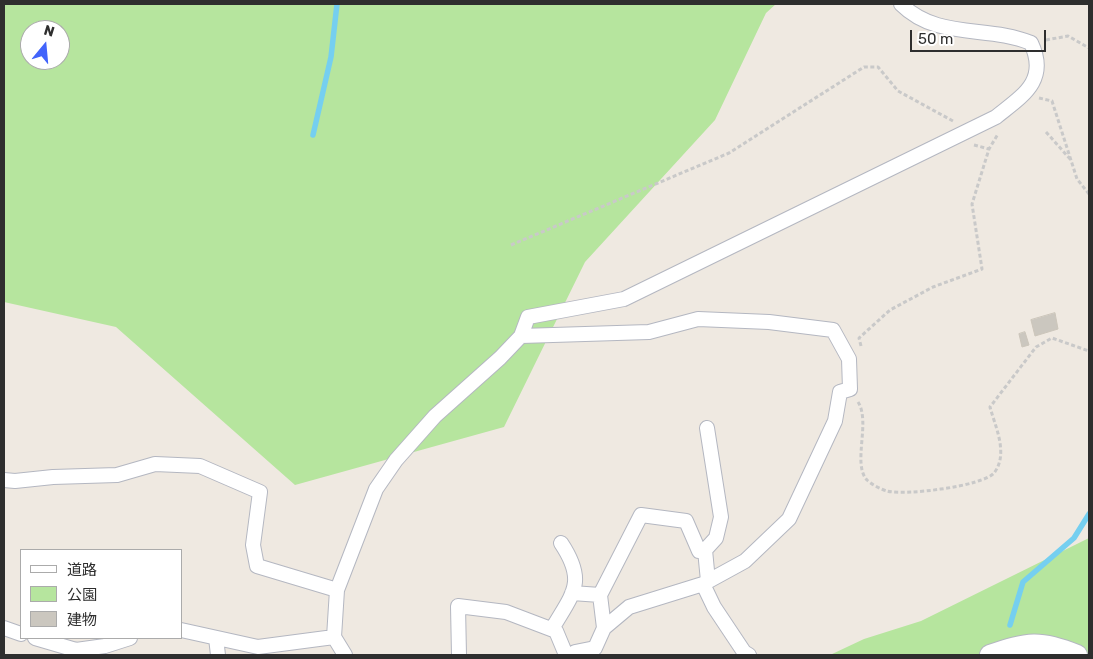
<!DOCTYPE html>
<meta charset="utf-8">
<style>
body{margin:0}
#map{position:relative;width:1093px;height:659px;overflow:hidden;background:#efe9e1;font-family:Rubik,"Noto Sans JP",sans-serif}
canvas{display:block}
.frame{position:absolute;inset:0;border:5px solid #2e2e2e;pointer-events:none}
.legend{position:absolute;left:20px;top:549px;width:162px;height:90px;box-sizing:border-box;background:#fff;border:1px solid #ababab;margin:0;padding:6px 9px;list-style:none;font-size:15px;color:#2e2e2e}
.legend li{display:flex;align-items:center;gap:10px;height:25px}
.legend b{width:25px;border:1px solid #ababab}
.north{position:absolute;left:20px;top:20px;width:50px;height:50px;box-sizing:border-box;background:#fff;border:1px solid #ababab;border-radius:50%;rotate:17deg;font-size:14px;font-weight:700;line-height:20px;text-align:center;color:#2e2e2e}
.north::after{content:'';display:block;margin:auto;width:18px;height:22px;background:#4264fb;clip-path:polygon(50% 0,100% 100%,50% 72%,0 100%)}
.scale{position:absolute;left:910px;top:30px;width:136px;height:22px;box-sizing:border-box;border:2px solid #2e2e2e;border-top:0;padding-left:6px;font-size:15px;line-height:18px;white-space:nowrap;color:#2e2e2e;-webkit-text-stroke:4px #fff;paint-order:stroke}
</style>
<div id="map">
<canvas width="1093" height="659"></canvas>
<div class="frame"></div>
<ul class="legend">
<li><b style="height:6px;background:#fff"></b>道路</li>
<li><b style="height:14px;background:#b6e59e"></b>公園</li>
<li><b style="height:14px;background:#cbc7bf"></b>建物</li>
</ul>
<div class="north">N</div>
<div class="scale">50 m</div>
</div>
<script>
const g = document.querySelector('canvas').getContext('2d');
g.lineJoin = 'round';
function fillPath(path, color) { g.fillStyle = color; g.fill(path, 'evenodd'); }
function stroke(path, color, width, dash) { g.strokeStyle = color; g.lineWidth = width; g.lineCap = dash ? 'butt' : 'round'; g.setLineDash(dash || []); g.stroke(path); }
const green = new Path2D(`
 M4,4H776L766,13L715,120L585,262L504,427L295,485L116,327L4,302ZM30,30H60V60H30Z
 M1089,538V655H830L864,639L921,621Z`);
const stream = new Path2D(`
 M313,135L331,57L337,4
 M1010,625L1023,582L1074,538L1089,514`);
const building = new Path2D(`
 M1055,313L1058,329L1035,336L1031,320Z
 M1025,332L1029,345L1022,347L1019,334Z`);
const path = new Path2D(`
 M1046,40L1068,36L1089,48
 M1039,98L1052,101L1077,179L1089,194
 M1046,132L1071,160
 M974,145L989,149
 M511,245L729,153L864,67H878L898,91L953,121
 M861,346L859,338L890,310L933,287L982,269L972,204L989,149L998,134
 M858,402C871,422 852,464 867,480C871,484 882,490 887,491C905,496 983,486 994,473C1009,454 995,426 990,407L1036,347L1052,338L1089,351`);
const street = new Path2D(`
 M521,336L649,332L698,319L769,322L833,330L849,359L850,389L840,392L835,421L789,519L745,561L703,584L629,607L604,628L595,648
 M707,428L721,517L716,538L705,550L708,581
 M4,480L15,481L53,477L117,475L155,464L200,466L260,492L253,545L257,566L337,590
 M703,584L714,607L744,652L749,655
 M572,593L600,595L641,515L686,521L699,551L705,550
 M600,595L604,628
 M4,628L21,634
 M552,629C573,593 587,582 561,543
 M181,630L258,647L334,637
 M35,638L76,650L105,646L130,638
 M216,638L218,655
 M345,655L334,637L337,590L376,489L396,460L435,416L500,358L521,336L528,317L624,299L996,117C1022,96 1049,81 1031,43C988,25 937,40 901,4
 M459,655L458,606L506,612L556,631L566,655
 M572,655L575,652L595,648`);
const secondary = new Path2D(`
 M990,655C1028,642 1040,640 1077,655`);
fillPath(green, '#b6e59e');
stroke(stream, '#75cff0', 5.5);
fillPath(building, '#cbc7bf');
stroke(building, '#cbc5ba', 1);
stroke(street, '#b4b7c1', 16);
stroke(secondary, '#b4b7c1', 22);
stroke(path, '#c9c9c9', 3, [4, 2.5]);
stroke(street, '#fff', 14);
stroke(secondary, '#fff', 20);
</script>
